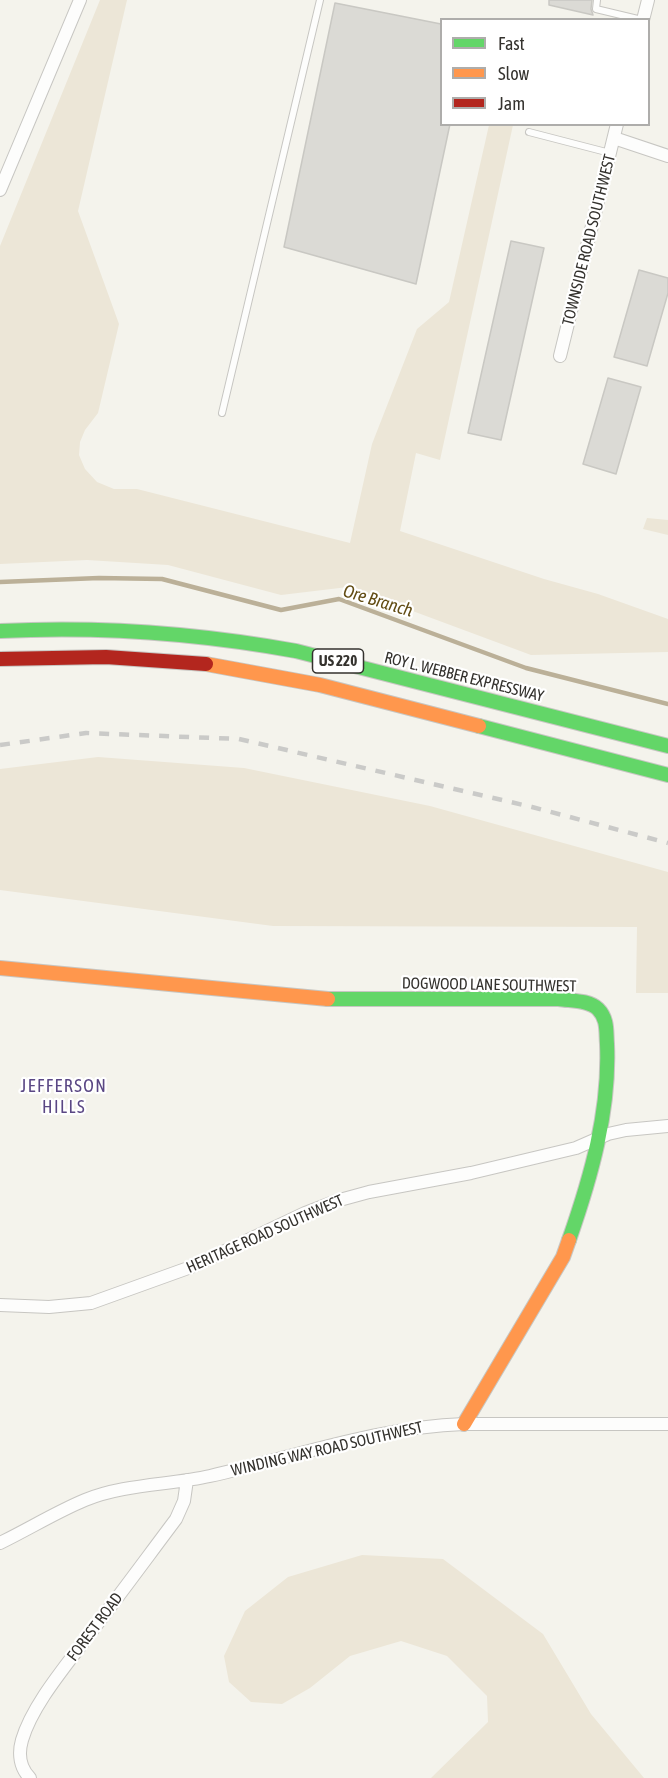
<!DOCTYPE html>
<style>
body{margin:0}
#map{position:relative;width:668px;height:1778px;overflow:hidden;background:#f4f3ec;font-family:"Asap Condensed",sans-serif}
canvas{display:block}
.legend{position:absolute;left:440px;top:18px;width:210px;height:108px;box-sizing:border-box;background:#fff;border:2px solid #aeadab;margin:0;padding:8px 10px;list-style:none;font-size:18px;color:#34322e}
.legend li{display:flex;align-items:center;gap:12px;height:30px}
.legend b{width:30px;border:2px solid #aeadab}
</style>
<div id="map">
<canvas width="668" height="1778"></canvas>
<ul class="legend">
<li><b style="height:8px;background:#63d668"></b>Fast</li>
<li><b style="height:8px;background:#ff974d"></b>Slow</li>
<li><b style="height:8px;background:#b3261e"></b>Jam</li>
</ul>
</div>
<script>
const g = document.querySelector('canvas').getContext('2d');
g.lineJoin = 'round';
function fillPath(path, color) { g.fillStyle = color; g.fill(path, 'evenodd'); }
function stroke(path, color, width, dash) { g.strokeStyle = color; g.lineWidth = width; g.lineCap = dash ? 'butt' : 'round'; g.setLineDash(dash || []); g.stroke(path); }
function label(font, color, halo, rows, align = 'center') {
  g.font = font + ' "Asap Condensed",sans-serif'; g.lineWidth = 4.5; g.setLineDash([]); g.textBaseline = 'middle'; g.strokeStyle = halo; g.fillStyle = color; for (const [text, x, y, turn = 0] of rows) {
    g.save(); g.translate(x, y); g.rotate((+turn || 0) * Math.PI / 180); g.textAlign = isNaN(turn) ? turn : align; if (halo) g.strokeText(text, 0, 0); g.fillText(text, 0, 0); g.restore();
  }
}
const green = new Path2D(`
 M100,0H127L78,211L119,324L98,413L85,430L80,442L79,455L85,469L97,482L114,489H137L350,543L372,444L417,329L449,302L489,125H513L440,460L416,453L400,531L544,579L598,594L668,619V652L531,655L348,587L281,595L168,565L87,560L0,564V246Z
 M647,518L668,520V535L643,529Z
 M98,757L244,768L430,806L668,872V993H636L637,927L273,926L0,890V769Z
 M362,1555L443,1559L543,1634L591,1714L644,1778H431L488,1722L487,1696L447,1656L401,1641L350,1656L310,1688L282,1704L251,1702L229,1682L224,1656L245,1611L288,1577Z`);
const stream = new Path2D(`
 M0,582L99,578L162,579L281,610L339,599L526,668L668,704`);
const building = new Path2D(`
 M549,0H592L591,9L593,15L549,5Z
 M335,3L441,24V124H450L416,284L284,247Z
 M511,241L544,248L501,440L468,433Z
 M639,270L668,278V293L647,366L614,357Z
 M608,378L641,387L616,474L583,464Z`);
const lane = new Path2D(`
 M597,0L596,9L642,20
 M529,132L610,153
 M222,413L320,0`);
const street = new Path2D(`
 M643,20L648,0
 M614,138L668,156
 M0,190L80,0
 M560,356L617,124
 M0,1305L49,1307L91,1303L191,1267L305,1213L336,1201L369,1192L471,1173L576,1148L608,1134L626,1130L668,1126
 M0,1543C29,1529 56,1512 85,1500C124,1484 170,1485 210,1476C295,1457 377,1427 464,1424H668
 M30,1778C20,1768 18,1754 22,1740C32,1706 64,1668 85,1640C116,1600 146,1559 176,1519L184,1501L187,1480`);
const fast = new Path2D(`
 M0,631C100,626 197,633 296,651L668,746
 M479,726L668,775
 M328,999H559C571,1001 589,1000 598,1009C608,1019 606,1032 607,1044C610,1111 591,1177 569,1240`);
const slow = new Path2D(`
 M206,664L320,685L479,726
 M0,968L328,999
 M464,1424L563,1257L569,1240`);
const jam = new Path2D(`
 M0,659L106,657L206,664`);
const rail = new Path2D(`
 M0,745L86,733L239,739L532,807L668,843`);
const shields = [
 [338,661,51]
];
const shieldNames = [
 ["US 220",338,661]
];
const streetNames = [
 ["TOWNSIDE ROAD SOUTHWEST",589,240,-76],
 ["ROY L. WEBBER EXPRESSWAY",464,677,14],
 ["DOGWOOD LANE SOUTHWEST",489,985,1],
 ["HERITAGE ROAD SOUTHWEST",265,1234,-24],
 ["WINDING WAY ROAD SOUTHWEST",327,1449,-13],
 ["FOREST ROAD",95,1627,-53]
];
const waterNames = [
 ["Ore Branch",378,601,17]
];
const neighbourhoodNames = [
 ["JEFFERSON",64,1086],
 ["HILLS",64,1107]
];
fillPath(green, '#ece6d7');
stroke(stream, '#bbb098', 4.5);
fillPath(building, '#dbdad5');
stroke(building, '#c9c8c3', 1.5);
stroke(lane, '#c7c6c2', 8);
stroke(street, '#c7c6c2', 14);
stroke(fast, '#c7c6c2', 16);
stroke(slow, '#c7c6c2', 16);
stroke(jam, '#c7c6c2', 16);
stroke(lane, '#fdfdfc', 6);
stroke(street, '#fdfdfc', 12);
stroke(fast, '#63d668', 14);
stroke(slow, '#ff974d', 14);
stroke(jam, '#b3261e', 14);
stroke(rail, '#cacac8', 4.5, [10, 10]);
for (const [x, y, w] of shields) { const box = new Path2D(); box.roundRect(x - w / 2, y - 12, w, 24, 4.5); g.fillStyle = '#fff'; g.fill(box); stroke(box, '#34322e', 1.5); }
label('bold 15px', '#34322e', null, shieldNames);
label('16px', '#34322e', '#fff', streetNames);
label('italic 18px', '#634d15', '#fff', waterNames);
g.letterSpacing = '1.5px';
label('18px', '#5a4784', '#fff', neighbourhoodNames);
g.letterSpacing = '0px';
</script>
